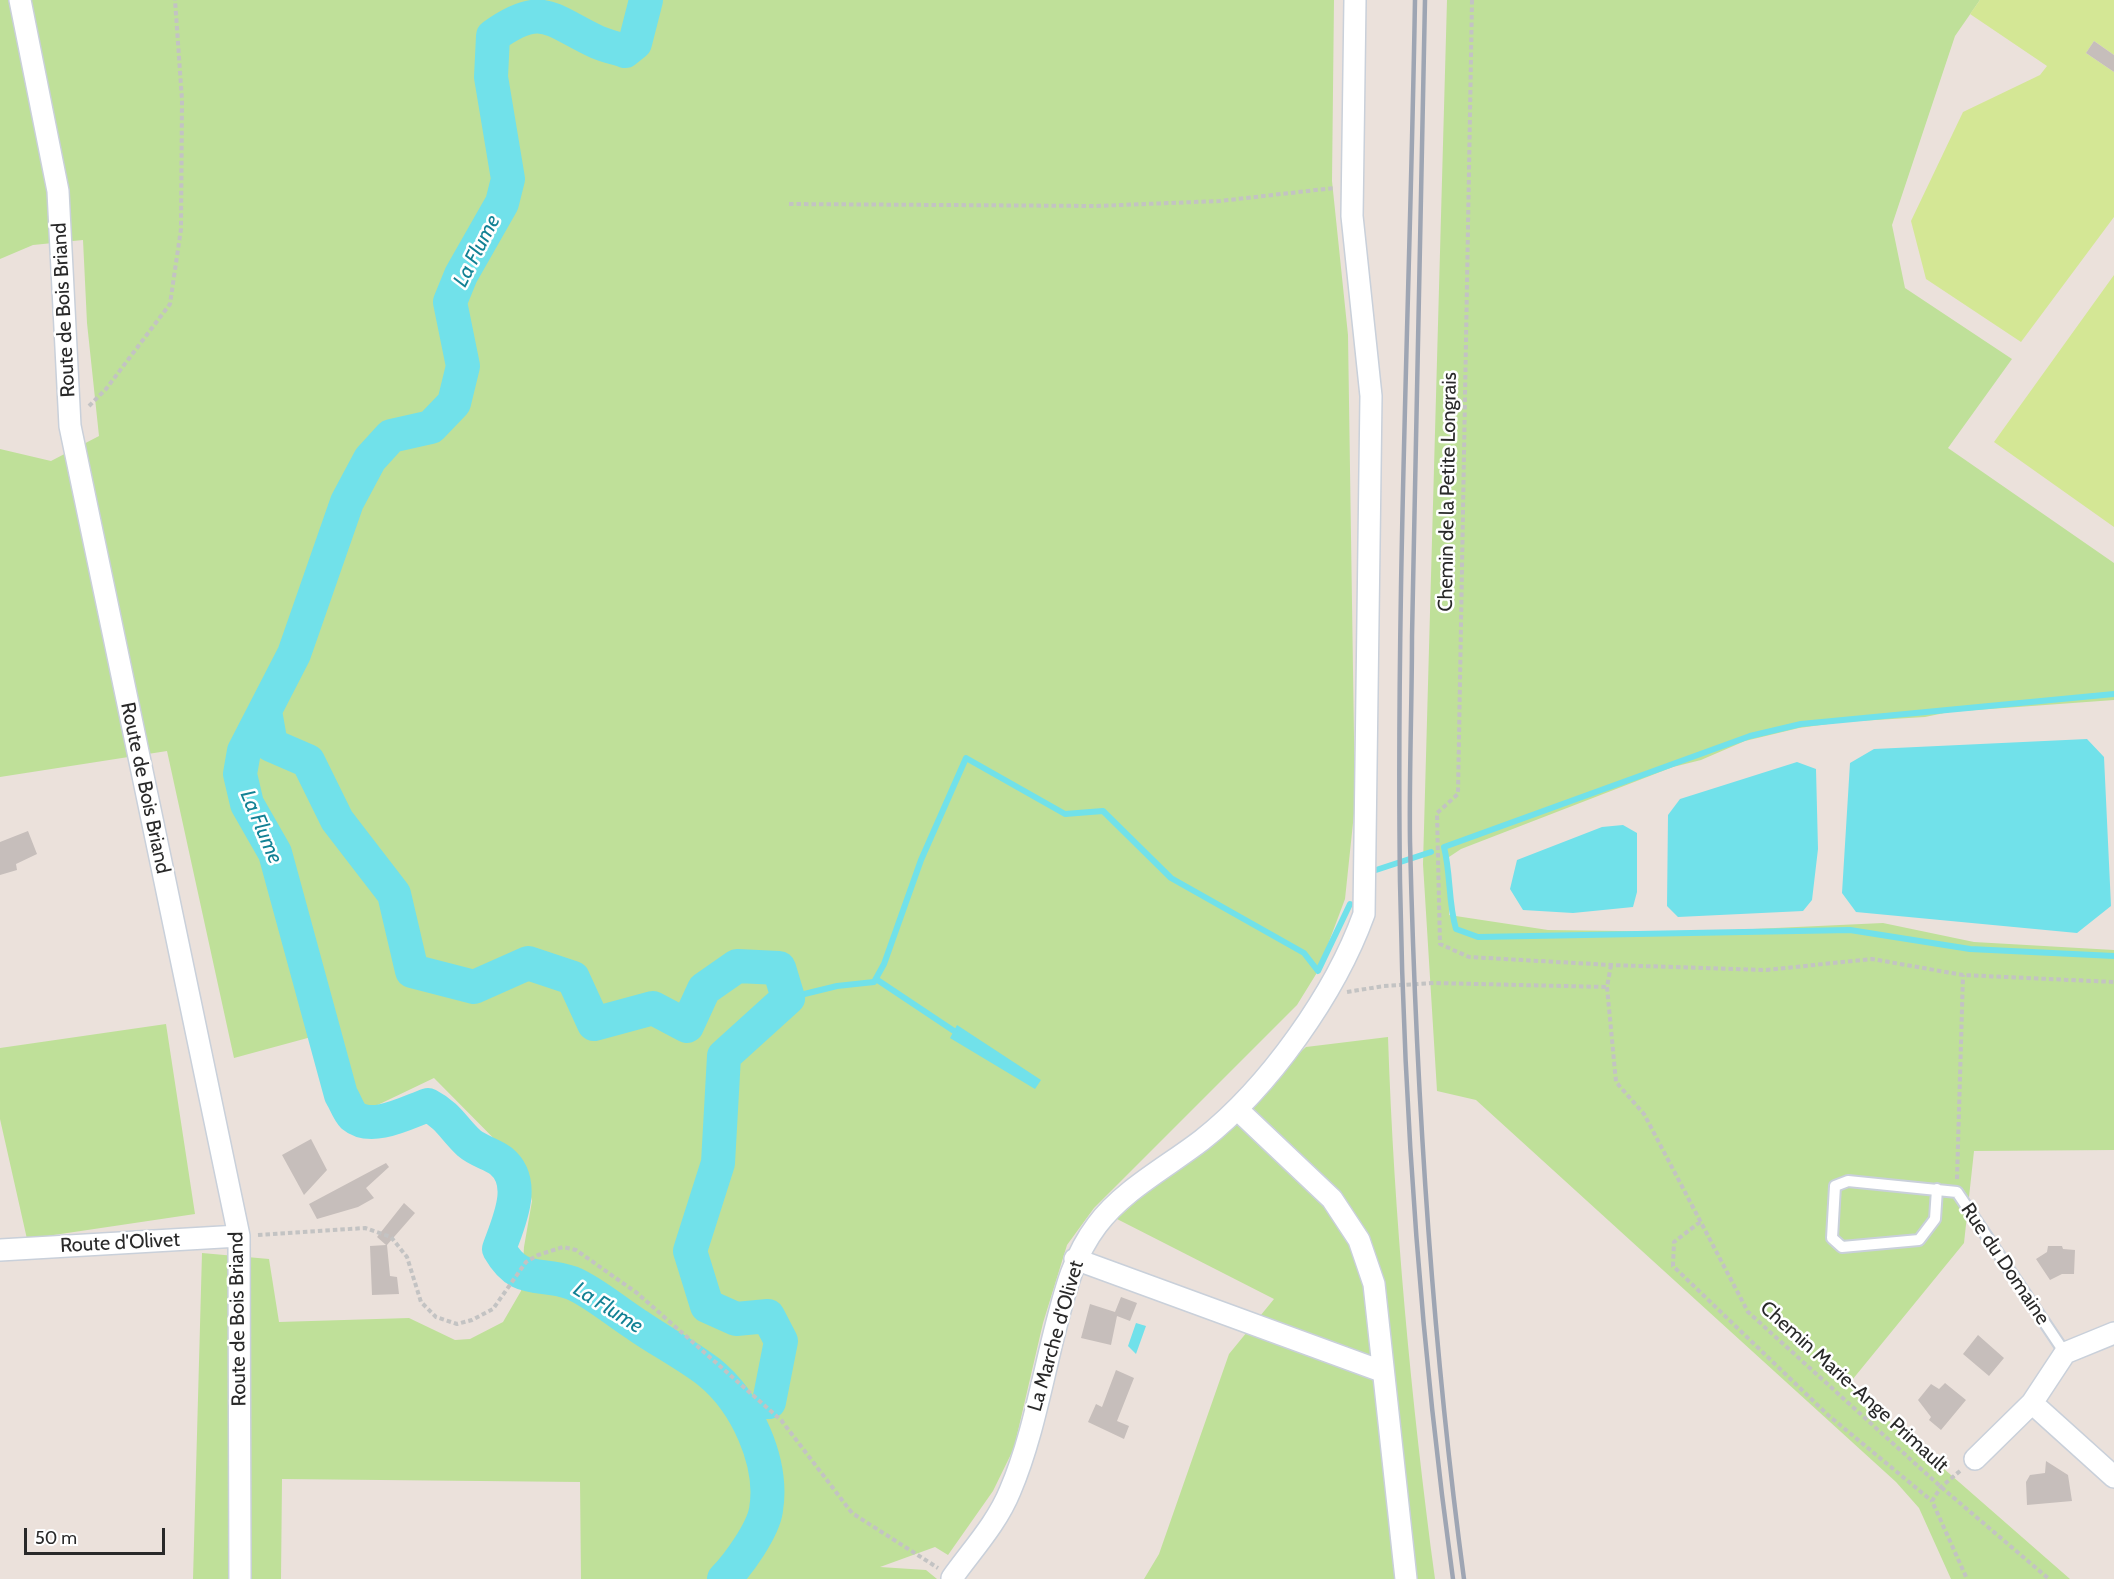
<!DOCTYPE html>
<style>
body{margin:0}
#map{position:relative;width:2114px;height:1579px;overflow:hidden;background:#ebe1db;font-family:Cabin,sans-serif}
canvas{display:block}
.scale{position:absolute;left:24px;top:1528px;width:141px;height:27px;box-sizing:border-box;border:3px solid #292929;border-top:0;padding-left:8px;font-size:18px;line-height:21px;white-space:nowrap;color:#292929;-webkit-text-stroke:4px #fff;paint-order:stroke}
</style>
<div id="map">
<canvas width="2114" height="1579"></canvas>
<div class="scale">50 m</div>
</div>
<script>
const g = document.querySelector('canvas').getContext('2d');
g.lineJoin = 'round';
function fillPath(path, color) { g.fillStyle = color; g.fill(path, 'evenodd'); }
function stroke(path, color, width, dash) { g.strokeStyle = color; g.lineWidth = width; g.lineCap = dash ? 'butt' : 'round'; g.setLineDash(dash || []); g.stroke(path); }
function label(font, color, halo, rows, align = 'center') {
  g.font = font + ' Cabin,sans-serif'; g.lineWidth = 5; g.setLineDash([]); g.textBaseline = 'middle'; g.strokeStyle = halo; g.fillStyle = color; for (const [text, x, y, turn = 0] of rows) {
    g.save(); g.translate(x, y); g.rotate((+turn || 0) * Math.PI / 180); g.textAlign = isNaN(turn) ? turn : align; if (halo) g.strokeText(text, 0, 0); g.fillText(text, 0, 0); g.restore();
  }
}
const green = new Path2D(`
 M0,0H1334L1332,181L1348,335L1355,804L1345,899L1318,971L1297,1005L1094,1208L1067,1245L1043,1323L1014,1448L993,1491L948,1555L935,1547L880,1567L926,1570L937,1579H581L580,1482L282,1479L281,1579H193L202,1253L269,1259L279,1322L409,1318L455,1340L470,1339L503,1322L521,1291L524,1247L532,1201L524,1169L434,1078L363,1112L337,1030L234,1058L167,751L0,777V449L51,461L99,436L87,323L83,240L33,245L0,259Z
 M1447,0H1980L1955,36L1892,225L1905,288L2012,359L1948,448L2114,563V700L1949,712L1925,717L1843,722L1799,728L1745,741L1701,760L1673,767L1461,849L1449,857V915L1548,930L1689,932L1883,923L1974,942L2114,950V1150L1974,1151L1964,1243L1848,1385L2070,1579H1951L1919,1508L1896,1482L1476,1100L1437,1091L1423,864Z
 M166,1024L195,1214L27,1239L0,1119V1048Z
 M1388,1037C1394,1218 1411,1400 1435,1579H1144L1159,1554L1229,1354L1274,1299L1117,1219L1306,1047Z`);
const pitch = new Path2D(`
 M1980,0H2114V55L2094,41L2086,53L2114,72V217L2021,342L1926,279L1911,221L1963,112L2040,75L2047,66L1970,14Z
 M2114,275V527L1994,442Z`);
const water = new Path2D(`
 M2087,739L2104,757L2111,906L2077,933L1856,912L1842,893L1850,763L1874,749Z
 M1797,762L1816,769L1818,849L1812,900L1803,911L1678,917L1667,906L1668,815L1680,799Z
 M1623,825L1637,833V892L1633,907L1573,913L1523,910L1510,889L1517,860L1602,827Z
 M957,1025L1041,1080L1035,1089L950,1038Z
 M1136,1323L1146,1326L1136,1354L1128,1346Z`);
const stream = new Path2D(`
 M2114,694L1801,724L1750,736L1444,847C1451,875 1448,902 1456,929L1478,937L1850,930L1970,949L2114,956
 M1376,870L1431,852
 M876,979L954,1031
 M788,998L837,986L874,982L884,964L921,860L966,758L1065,814L1103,811L1171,878L1304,953L1318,971L1350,904`);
const river = new Path2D(`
 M646,0L635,43L625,51C616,48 606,46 597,42C551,21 543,0 493,36L491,77L508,179L502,203L461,275L450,302L463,366L454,403L431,427L391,436L370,459L347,502L294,654L244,751L240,774L247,804L275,853L341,1095C345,1101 348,1111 353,1116C372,1132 408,1112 428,1105C449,1116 453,1128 469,1143C478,1151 492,1154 501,1161C528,1183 508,1223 499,1249C520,1286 539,1271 572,1283C592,1291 618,1313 637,1325C660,1341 687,1355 709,1372C746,1402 774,1462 766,1510C763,1530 738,1565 724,1579
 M265,711L271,745L308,761L337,820L394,894L412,971L474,987L528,963L573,978L594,1024L653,1008L687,1026L704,989L737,966L779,968L788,998L724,1056L718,1163L690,1251L707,1306L736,1319L768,1316L781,1341L769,1402`);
const building = new Path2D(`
 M2094,41L2114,55V72L2086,53Z
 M28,831L37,854L16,864L17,870L0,875V842Z
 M311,1139L327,1170L304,1195L282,1155Z
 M386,1163L389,1167L366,1188L374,1198L358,1207L317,1219L309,1204Z
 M404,1203L415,1213L387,1245L390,1276L397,1277L399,1294L372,1295L370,1246L386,1245L377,1237Z
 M2048,1246H2062L2063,1249L2075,1250L2074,1274H2062L2050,1280L2036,1259L2047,1252Z
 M1121,1297L1137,1303L1130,1321L1117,1316L1111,1345L1081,1338L1090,1304L1115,1312Z
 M1978,1335L2004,1358L1989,1376L1963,1354Z
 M1116,1370L1134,1378L1117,1421L1129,1426L1124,1439L1088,1422L1096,1404L1102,1407Z
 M1945,1383L1966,1400L1941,1430L1929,1420L1931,1417L1918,1400L1931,1384L1939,1389Z
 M2046,1461L2068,1475L2072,1501L2027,1505L2026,1482L2030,1475L2045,1473Z`);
const path = new Path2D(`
 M1472,0L1458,794L1437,813L1440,944L1469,957L1611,965L1766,970L1872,959L1963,975L2114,982
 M789,204L1096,206L1220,201L1334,188
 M89,406L106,389L170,304L181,229L182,100L175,0
 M1611,965L1607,987L1616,1082L1644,1114L1748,1312L1941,1487L2049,1579
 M1347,992L1384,986L1434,983L1607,987
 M1957,1179L1963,975
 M1700,1222L1674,1242L1673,1266L1828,1415L1932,1501
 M258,1235L365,1228L391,1237L407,1257L421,1302L436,1317L457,1324L472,1320L493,1309L526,1262L538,1255L563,1247L576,1250L637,1293L781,1420L852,1513L938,1568
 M1960,1471L1941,1487L1932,1501L1967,1579`);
const lane = new Path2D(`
 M1937,1189L1935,1219L1919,1240L1842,1247L1832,1238L1835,1186L1848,1181L1957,1192L2065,1353`);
const street = new Path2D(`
 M20,0L58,191L70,426L239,1236L240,1579
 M1237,1109L1332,1199L1359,1240L1374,1284L1406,1579
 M0,1250L239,1236
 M1075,1259L1381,1371
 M2114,1333L2065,1353L2032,1403L2114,1477
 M1975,1459L2032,1403
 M952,1578C972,1550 997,1523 1010,1491C1031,1442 1041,1386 1054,1334C1064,1295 1072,1258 1097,1225C1123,1190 1167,1167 1202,1140C1269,1087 1335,994 1364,914L1371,396L1352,216L1355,0`);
const rail = new Path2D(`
 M1415,0C1410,294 1396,588 1400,882C1404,1115 1421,1348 1453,1579
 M1425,0C1422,212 1415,424 1412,636C1412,704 1409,774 1410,842C1416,1089 1431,1334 1464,1579`);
const streetNames = [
 ["Route de Bois Briand",64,310,-93],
 ["Chemin de la Petite Longrais",1448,492,-89],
 ["Route de Bois Briand",145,788,78],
 ["Route d'Olivet",120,1243,-3],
 ["Rue du Domaine",2005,1264,56],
 ["Route de Bois Briand",238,1319,-91],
 ["La Marche d'Olivet",1056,1336,-74],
 ["Chemin Marie-Ange Primault",1854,1387,42]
];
const waterNames = [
 ["La Flume",477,251,-63],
 ["La Flume",261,827,67],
 ["La Flume",608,1308,32]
];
fillPath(green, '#bfe099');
fillPath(pitch, '#d4e795');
fillPath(water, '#71e1ea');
stroke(stream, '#71e1ea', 6);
stroke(river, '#71e1ea', 34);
fillPath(building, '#c6bebb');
stroke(lane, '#c9d0da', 14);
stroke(street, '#c9d0da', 24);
stroke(path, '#c3c3c3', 4, [4.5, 3]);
stroke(lane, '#fff', 10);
stroke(street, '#fff', 21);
stroke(rail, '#9ea5b3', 4.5);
label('20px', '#292929', '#fff', streetNames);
label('italic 21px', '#128194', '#fff', waterNames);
</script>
